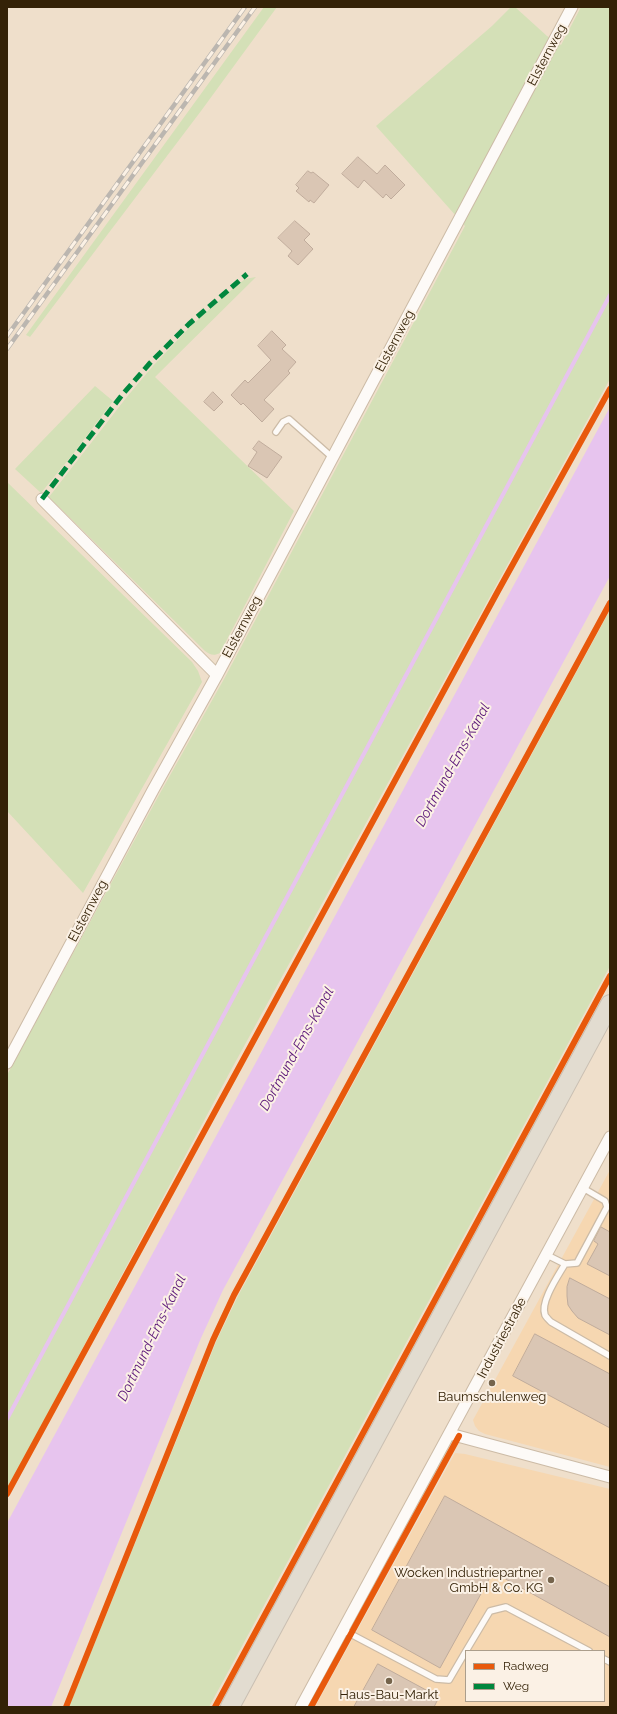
<!DOCTYPE html>
<meta charset="utf-8">
<style>
body{margin:0}
#map{position:relative;width:617px;height:1714px;overflow:hidden;background:#efdfcb;font-family:Raleway,sans-serif}
canvas{display:block}
.frame{position:absolute;inset:0;border:8px solid #342207;pointer-events:none}
.legend{position:absolute;left:465px;top:1650px;width:140px;height:52px;box-sizing:border-box;background:#fbf1e5;border:1px solid #ab9e8c;margin:0;padding:5px 7px;list-style:none;font-size:12px;color:#342207}
.legend li{display:flex;align-items:center;gap:8px;height:20px}
.legend b{width:20px;border:1px solid #ab9e8c}
</style>
<div id="map">
<canvas width="617" height="1714"></canvas>
<div class="frame"></div>
<ul class="legend">
<li><b style="height:5px;background:#e8590c"></b>Radweg</li>
<li><b style="height:5px;background:#00873e"></b>Weg</li>
</ul>
</div>
<script>
const g = document.querySelector('canvas').getContext('2d');
g.lineJoin = 'round';
function fillPath(path, color) { g.fillStyle = color; g.fill(path, 'evenodd'); }
function stroke(path, color, width, dash) { g.strokeStyle = color; g.lineWidth = width; g.lineCap = dash ? 'butt' : 'round'; g.setLineDash(dash || []); g.stroke(path); }
function label(font, color, halo, rows, align = 'center') {
  g.font = font + ' Raleway,sans-serif'; g.lineWidth = 4; g.setLineDash([]); g.textBaseline = 'middle'; g.strokeStyle = halo; g.fillStyle = color; for (const [text, x, y, turn = 0] of rows) {
    g.save(); g.translate(x, y); g.rotate((+turn || 0) * Math.PI / 180); g.textAlign = isNaN(turn) ? turn : align; if (halo) g.strokeText(text, 0, 0); g.fillText(text, 0, 0); g.restore();
  }
}
const built = new Path2D(`
 M610,1170V1467L485,1434L479,1431L475,1426L473,1420Z
 M455,1453L465,1454L610,1489V1707H315ZM466,1651H604V1701H466Z`);
const green = new Path2D(`
 M264,7H277L201,111L30,337L26,335Z
 M511,7H515L547,36L561,45L581,7H610V379L494,589L231,1070L7,1490V1075L159,795L224,679L465,226L376,126L492,26Z
 M256,277L155,377L294,511L220,653C214,656 210,655 205,651L49,497L126,398L152,367L191,326L225,295L245,279Z
 M95,386L113,401L73,454L41,493L15,469Z
 M7,482L192,662L198,671L202,682L83,893L7,811Z
 M610,610V966L209,1707H69L216,1342L238,1296Z`);
const water = new Path2D(`
 M610,407V576L223,1290L201,1338L51,1707H7V1523Z`);
const stream = new Path2D(`
 M7,1419L610,295`);
const building = new Path2D(`
 M358,157L377,174L385,165L405,185L391,199L386,194L383,198L364,180L358,188L342,174Z
 M308,171L311,173L313,172L329,185L314,203L310,200L309,202L296,191L299,188L296,185Z
 M295,221L310,234L304,240L313,249L298,265L288,256L292,251L278,238Z
 M272,331L286,345L282,349L296,362L288,371L290,373L264,400L274,409L262,422L243,403L241,405L231,395L245,380L248,383L271,360L258,346Z
 M213,392L223,402L214,411L204,402Z
 M259,441L282,457L267,478L248,466L257,452L253,449Z
 M601,1227L610,1232V1276L587,1264L598,1244L594,1241Z
 M570,1278L610,1299V1335L578,1318L572,1311L568,1305L567,1296V1287Z
 M535,1334L610,1374V1428L513,1376Z
 M445,1496L610,1587V1637L493,1572L440,1668L372,1630Z
 M378,1664L439,1697L434,1707H354Z`);
const lane = new Path2D(`
 M276,432L283,422L289,419L333,458
 M547,1255L565,1264C558,1276 540,1302 545,1315C546,1317 549,1320 551,1322L610,1356
 M565,1264L577,1263L607,1207L605,1201L583,1188
 M343,1630L436,1679L449,1680L466,1651
 M466,1651L490,1611L506,1607L589,1651
 M604,1659L610,1662`);
const street = new Path2D(`
 M42,499L217,675
 M7,1063L153,790L217,675L572,7
 M450,1434L610,1477
 M301,1707L610,1137`);
const primary = new Path2D(`
 M230,1707L610,1004`);
const rail = new Path2D(`
 M7,336L245,7
 M7,349L255,7`);
const quiet = new Path2D(`
 M42,499L122,395L150,363L189,324L247,274`);
const cycleway = new Path2D(`
 M7,1494L498,591L610,389
 M66,1707L213,1340L234,1295L610,603
 M215,1707L610,976
 M311,1707L459,1436`);
const markers = [
 [492,1383,4,"#75644c"],
 [551,1580,4,"#75644c"],
 [389,1681,4,"#75644c"]
];
const streetNames = [
 ["Elsternweg",547,55,-62],
 ["Elsternweg",395,341,-62],
 ["Elsternweg",242,627,-62],
 ["Elsternweg",88,911,-62],
 ["Industriestraße",502,1338,-62]
];
const poiNames = [
 ["Baumschulenweg",492,1397],
 ["Wocken Industriepartner",543,1573,"right"],
 ["GmbH & Co. KG",543,1588,"right"],
 ["Haus-Bau-Markt",389,1695]
];
const waterNames = [
 ["Dortmund-Ems-Kanal",453,765,-61],
 ["Dortmund-Ems-Kanal",297,1049,-61],
 ["Dortmund-Ems-Kanal",152,1338,-64]
];
fillPath(built, '#f6d7b1');
fillPath(green, '#d4e0b7');
fillPath(water, '#e7c4ee');
stroke(stream, '#e7c4ee', 4);
fillPath(building, '#dac6b4');
stroke(building, '#c0ac9c', 1);
stroke(lane, '#ccbba6', 8);
stroke(street, '#ccbba6', 13);
stroke(primary, '#c9bfb2', 20);
stroke(lane, '#fdfaf7', 5.5);
stroke(street, '#fdfaf7', 11);
stroke(primary, '#e2dcd0', 18);
stroke(rail, '#bbb6b0', 4.5);
stroke(rail, '#fbf1e5', 3, [9]);
stroke(quiet, '#00873e', 5, [10, 5]);
stroke(cycleway, '#e8590c', 6);
for (const [x, y, r, color] of markers) { const dot = new Path2D(); dot.arc(x, y, r, 0, 2 * Math.PI); g.fillStyle = color; g.fill(dot); stroke(dot, '#fbf1e5', 1.5); }
label('13px', '#342207', '#fbf1e5', streetNames);
label('13px', '#342207', '#fbf1e5', poiNames);
label('italic 14px', '#5c177a', '#fbf1e5', waterNames);
</script>
